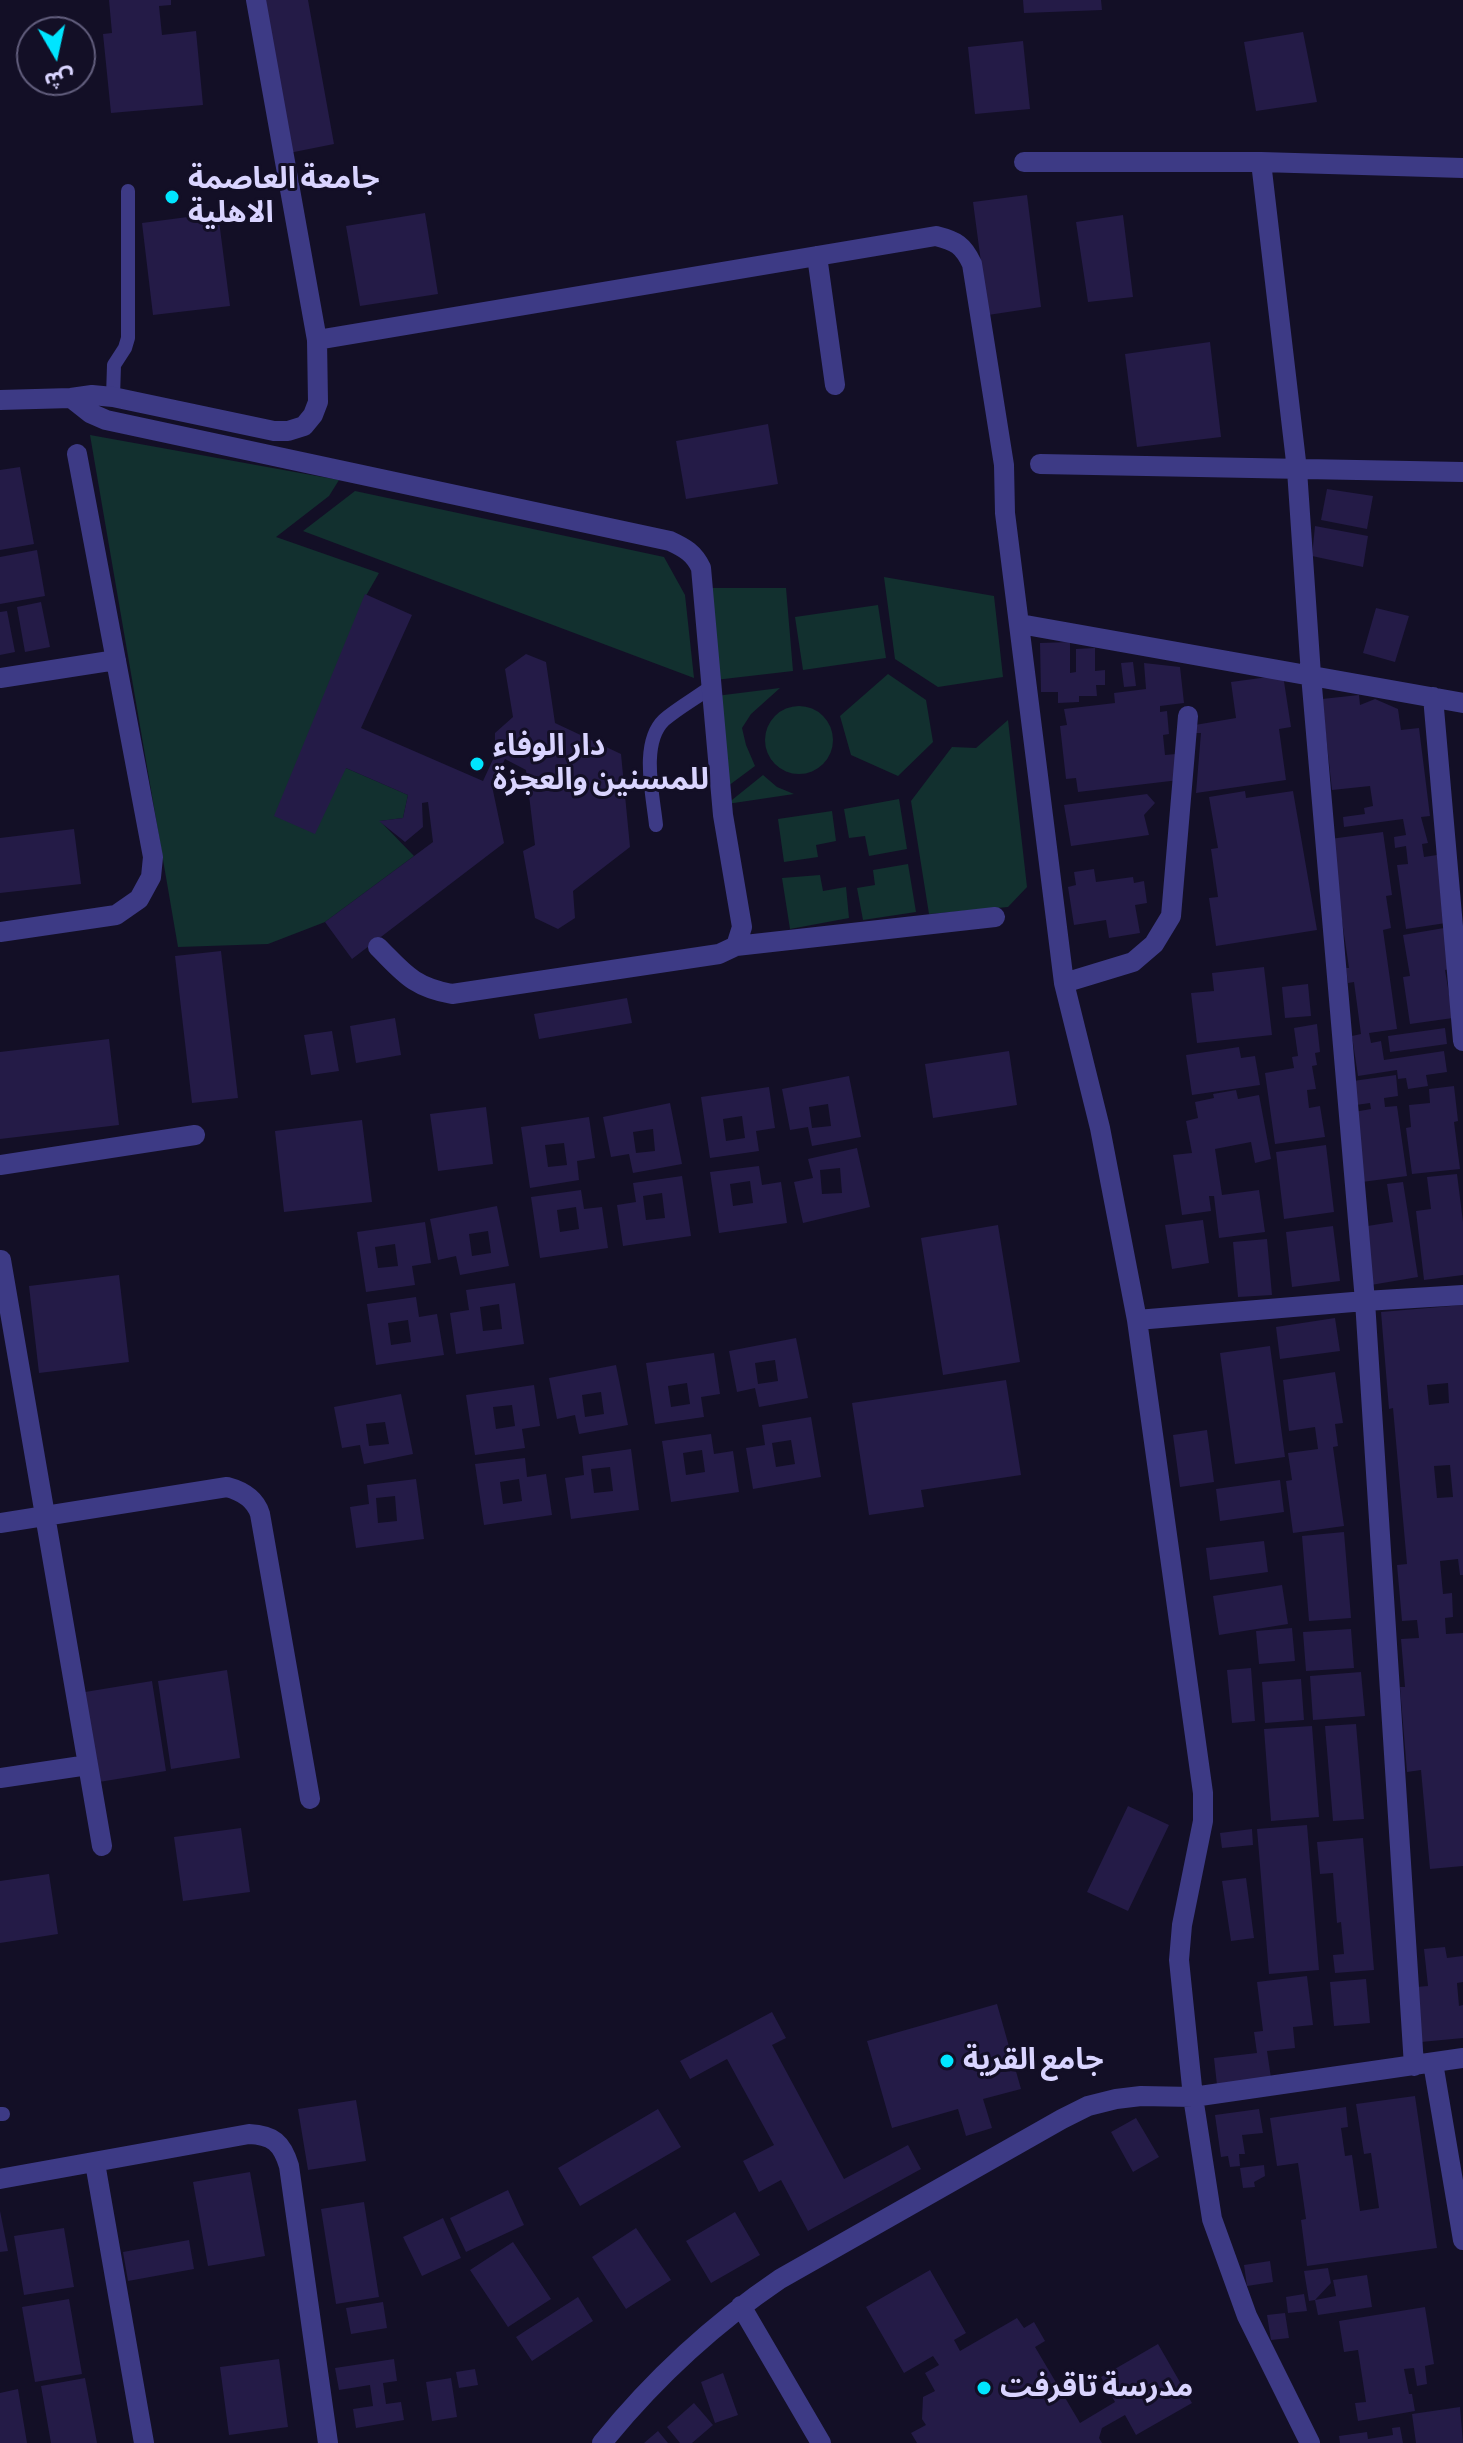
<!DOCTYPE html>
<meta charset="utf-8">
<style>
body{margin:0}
#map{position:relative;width:1463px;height:2443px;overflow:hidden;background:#130f26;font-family:"Sofia Sans Condensed","Noto Sans Arabic",sans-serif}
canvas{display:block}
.north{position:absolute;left:16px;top:16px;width:80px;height:80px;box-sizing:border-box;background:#130f26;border:2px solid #625e7d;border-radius:50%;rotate:171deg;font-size:22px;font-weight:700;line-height:32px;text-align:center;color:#d9d4ff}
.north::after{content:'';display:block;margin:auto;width:28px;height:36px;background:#00e5ff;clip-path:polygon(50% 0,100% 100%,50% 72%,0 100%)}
</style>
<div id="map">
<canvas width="1463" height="2443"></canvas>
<div class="north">ش</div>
</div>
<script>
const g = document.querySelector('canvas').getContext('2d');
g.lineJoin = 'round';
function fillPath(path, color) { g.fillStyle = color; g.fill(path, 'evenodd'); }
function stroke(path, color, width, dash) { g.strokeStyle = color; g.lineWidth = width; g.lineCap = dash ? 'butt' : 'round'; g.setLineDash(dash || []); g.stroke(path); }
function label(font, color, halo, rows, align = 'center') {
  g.font = font + ' "Sofia Sans Condensed","Noto Sans Arabic",sans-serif'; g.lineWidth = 6; g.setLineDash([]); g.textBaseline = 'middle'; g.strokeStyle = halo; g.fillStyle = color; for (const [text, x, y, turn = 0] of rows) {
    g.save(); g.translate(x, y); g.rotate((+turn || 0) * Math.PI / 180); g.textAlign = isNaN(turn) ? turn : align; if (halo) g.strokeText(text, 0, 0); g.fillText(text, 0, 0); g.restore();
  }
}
const green = new Path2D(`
 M90,435L339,480L329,496L276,537L379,573L363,601L346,768L408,795L403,818L380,821L414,856L325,922L268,944L178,947Z
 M355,491L664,557L685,595L694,678L303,531Z
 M884,577L994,596L1003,677L938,687L895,659Z
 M703,588H786L793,671L715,680Z
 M878,605L886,658L803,670L795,617Z
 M888,674L926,700L933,742L898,776L851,755L840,716Z
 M780,688L751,714L742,728L746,745L755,766L724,789L716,696Z
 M765 740a34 34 0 1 1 68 0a34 34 0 1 1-68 0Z
 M1008,720L1027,887L1008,907L929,914L911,801L952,747L976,748Z
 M763,775L777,787L794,794L727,804Z
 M899,799L907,849L869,856L865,836L849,838L844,809Z
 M832,811L836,841L816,845L818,857L784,862L778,819Z
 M908,864L916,912L863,920L857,888L875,885L873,870Z
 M820,875L823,891L846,887L849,918L790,929L782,878Z`);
const building = new Path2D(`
 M109,0H171V5L159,6L162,35L196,31L203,105L111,113L103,34L112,33Z
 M261,0H308L334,144L289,153Z
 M1023,0H1101L1102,10L1024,13Z
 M1303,32L1317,102L1256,111L1244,42Z
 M1023,41L1030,109L975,114L968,47Z
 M1027,195L1041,307L988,315L973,202Z
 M218,213L230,306L153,315L142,223Z
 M425,213L438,294L360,306L346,226Z
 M1123,215L1133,297L1088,302L1076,222Z
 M1210,342L1221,437L1137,447L1125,354Z
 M768,424L778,484L686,499L676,441Z
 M20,467L34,544L0,550V470Z
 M1327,489L1373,496L1367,529L1321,520Z
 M1315,526L1368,536L1363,567L1312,556Z
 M37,550L45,596L0,604V557Z
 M365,594L412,615L361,728L483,781L495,755V733L513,717L505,669L526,654L546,662L555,723L621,754L630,847L573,891L575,918L558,929L535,918L523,851L535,845L526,770L505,759L492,786L504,843L352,959L325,922L433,842L428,802L422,803L423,827L405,842L379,821L403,818L408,795L346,768L315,834L274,816Z
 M41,602L50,647L25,652L17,607Z
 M1376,608L1409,616L1395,662L1363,653Z
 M7,611L15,652L0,655V612Z
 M1070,642V673L1076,672V649L1095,648V671L1105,670V685H1096L1097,696H1079V702L1058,703V692H1041L1040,643Z
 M1133,662L1136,686L1124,687L1121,663Z
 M1144,663L1180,667L1184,703L1160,706V712L1167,711L1169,734L1163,735L1165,755L1176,754L1179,780L1078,792L1076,778L1066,779L1060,726L1067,725L1064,709L1115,703L1114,693L1146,689Z
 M1283,675L1291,727L1279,729L1286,780L1196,793L1201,733H1195V725L1236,718L1231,682Z
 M1359,695L1360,705L1375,699L1398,709L1401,730L1419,728L1430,816L1421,817L1428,843L1422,844L1424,857L1437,855L1446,923L1406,929L1397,865L1408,864L1406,846L1395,848L1394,837L1406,835L1403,819L1344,827L1343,817L1365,814L1364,808L1373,806L1370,786L1332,790L1322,699Z
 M1245,791L1246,798L1293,791L1317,930L1216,946L1209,898L1218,897L1211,849L1218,848L1209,797Z
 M1147,794L1155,803L1144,815L1149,835L1071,846L1064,805Z
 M74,829L81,884L0,893V838Z
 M1383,832L1392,895L1386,896L1391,928L1383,930L1397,1029L1369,1033L1371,1043L1381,1041L1384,1060L1444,1051L1447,1072L1426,1075L1428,1086L1408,1089L1406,1078L1398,1079L1397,1070L1358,1076L1352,1036L1361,1034L1354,982L1348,983L1346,968H1349L1330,839Z
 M1094,869L1096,882L1133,877L1134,883L1144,881L1147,903L1135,905L1140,933L1109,938L1106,920L1074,925L1068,887L1076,885L1074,872Z
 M1444,928L1450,969L1445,970L1453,1018L1410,1024L1403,977L1410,976L1403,935Z
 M221,951L238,1098L192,1103L175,956Z
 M1264,967L1272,1035L1197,1043L1191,993L1214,991L1212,973Z
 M1308,984L1311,1016L1285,1018L1282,987Z
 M627,998L632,1023L539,1039L534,1014Z
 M395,1018L401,1055L356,1063L350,1026Z
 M1317,1024L1320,1052L1315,1053L1317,1065L1312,1066L1316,1089L1307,1090L1309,1108L1320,1106L1325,1137L1275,1144L1265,1073L1294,1068L1292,1057L1298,1056L1294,1028Z
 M1445,1028L1447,1044L1390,1052L1388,1036Z
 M332,1031L339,1071L311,1075L304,1035Z
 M109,1039L119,1125L0,1139V1052Z
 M1239,1047L1241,1058L1255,1056L1260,1085L1192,1095L1186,1055Z
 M1009,1051L1017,1105L933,1118L925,1064Z
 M1396,1075L1398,1096L1384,1098L1385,1107L1397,1106L1407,1176L1362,1182L1354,1112L1371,1109L1370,1103L1356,1105L1353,1081Z
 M849,1076L861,1137L812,1146L808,1127L790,1130L782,1089ZM828,1104L831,1126L812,1128L809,1107Z
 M1454,1086L1458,1121L1454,1122L1460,1169L1412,1174L1406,1128L1411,1127L1409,1105L1430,1103L1429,1089Z
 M769,1087L775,1128L756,1131L759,1151L710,1158L701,1097ZM742,1116L745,1138L726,1141L723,1119Z
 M1236,1090L1238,1099L1259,1095L1271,1159L1255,1163L1251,1142L1215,1149L1222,1195L1259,1190L1265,1232L1219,1238L1214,1196H1209L1211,1211L1182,1215L1173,1155L1192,1153L1186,1121L1198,1118L1195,1102L1214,1098L1213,1094Z
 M670,1103L682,1164L633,1173L629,1154L611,1157L603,1117ZM653,1129L655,1151L636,1153L633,1132Z
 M486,1107L493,1164L438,1171L430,1114Z
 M589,1117L595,1158L577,1161L579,1180L530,1188L521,1127ZM564,1143L567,1165L548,1167L545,1145Z
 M362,1120L372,1202L284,1212L275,1131Z
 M1326,1145L1334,1212L1284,1219L1276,1152Z
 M857,1148L870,1207L803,1223L794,1182L813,1178L808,1159ZM840,1168L842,1193L822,1194L820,1170Z
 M759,1166L762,1185L781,1182L787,1223L719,1233L710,1172ZM750,1181L753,1203L733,1206L730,1184Z
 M1457,1174L1463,1222V1275L1424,1280L1416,1211L1431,1209L1427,1177Z
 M682,1176L691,1236L623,1246L617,1205L636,1202L633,1183ZM662,1193L665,1218L646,1220L643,1196Z
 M1403,1182L1418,1277L1371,1285L1361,1227L1393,1222L1387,1184Z
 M581,1190L584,1209L602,1207L608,1248L540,1258L531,1197ZM576,1207L579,1229L560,1232L557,1210Z
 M497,1206L509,1266L460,1275L456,1256L438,1260L430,1219ZM488,1231L491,1253L472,1256L469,1234Z
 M1203,1220L1209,1263L1172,1269L1165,1225Z
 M425,1222L431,1263L412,1266L415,1285L366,1292L357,1232ZM395,1244L398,1266L378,1268L375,1247Z
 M998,1225L1020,1362L943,1375L921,1238Z
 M1333,1226L1340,1281L1292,1287L1286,1232Z
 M1267,1239L1272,1295L1238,1297L1233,1242Z
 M119,1275L129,1362L39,1373L29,1286Z
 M515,1283L524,1344L456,1354L450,1313L469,1310L466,1290ZM499,1304L502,1329L483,1331L480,1307Z
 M416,1297L419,1317L437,1314L444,1355L376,1365L367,1304ZM408,1320L411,1342L391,1345L388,1323Z
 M1463,1305V1575H1460L1458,1559L1440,1561L1443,1594L1452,1593L1453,1617L1445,1618L1446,1634L1463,1633V1866L1430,1869L1421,1770L1407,1772L1400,1687H1405L1401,1639L1419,1638L1417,1620L1402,1621L1397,1565L1407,1564L1393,1408L1389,1409L1381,1312ZM1448,1383L1449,1403L1429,1405L1427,1385ZM1450,1465L1453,1497L1437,1498L1434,1466Z
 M1335,1318L1340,1351L1280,1359L1276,1327Z
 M796,1338L808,1398L759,1407L755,1388L737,1392L729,1351ZM775,1360L778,1381L758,1384L755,1363Z
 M1270,1346L1285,1457L1235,1464L1220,1353Z
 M714,1353L720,1394L701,1397L704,1417L655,1424L646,1363ZM687,1383L690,1404L671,1407L668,1386Z
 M616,1365L628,1425L579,1434L575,1415L557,1419L549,1378ZM601,1392L604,1414L585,1417L582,1395Z
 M1335,1372L1343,1423L1335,1424L1338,1446L1333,1447L1344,1526L1293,1533L1286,1481L1292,1480L1288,1453L1318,1449L1315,1427L1289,1431L1283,1380Z
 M1006,1380L1021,1475L921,1490L924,1507L869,1515L852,1403Z
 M534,1385L540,1426L522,1429L525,1448L475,1455L466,1395ZM512,1405L515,1426L496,1429L493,1407Z
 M401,1394L413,1454L364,1464L360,1445L342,1448L334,1407ZM385,1422L389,1444L369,1446L366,1424Z
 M811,1417L821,1477L753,1489L746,1448L765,1445L762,1425ZM791,1440L795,1464L776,1467L772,1443Z
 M1207,1430L1214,1482L1180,1487L1173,1435Z
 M711,1434L714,1454L733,1451L739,1492L671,1502L662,1441ZM702,1450L705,1472L686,1475L683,1453Z
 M631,1449L639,1510L571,1519L565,1478L584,1475L582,1456ZM610,1467L613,1491L594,1493L591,1469Z
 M525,1458L527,1477L546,1474L552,1515L484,1525L475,1464ZM519,1479L522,1501L503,1504L500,1482Z
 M416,1479L424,1539L356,1548L350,1507L369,1504L367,1485ZM395,1496L397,1521L378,1523L376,1498Z
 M1280,1480L1284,1512L1220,1521L1216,1489Z
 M1344,1532L1351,1618L1309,1621L1302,1536Z
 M1264,1541L1268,1572L1210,1580L1206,1548Z
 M1282,1585L1288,1624L1219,1635L1213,1596Z
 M1292,1628L1295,1661L1259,1664L1256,1631Z
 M1351,1629L1354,1668L1306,1671L1303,1632Z
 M1251,1668L1255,1721L1232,1723L1227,1670Z
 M227,1670L240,1758L171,1769L158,1681Z
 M1361,1672L1365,1716L1313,1720L1310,1676Z
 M1301,1679L1304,1720L1265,1723L1262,1682Z
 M152,1681L166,1771L99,1782L85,1692Z
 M1356,1724L1364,1819L1333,1821L1325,1726Z
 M1312,1726L1319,1817L1271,1821L1264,1729Z
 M1128,1806L1169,1825L1128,1911L1087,1892Z
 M1307,1825L1319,1970L1269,1974L1257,1829Z
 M241,1828L250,1892L183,1901L174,1837Z
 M1252,1829L1253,1845L1222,1848L1220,1833Z
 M1363,1838L1374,1970L1335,1973L1333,1955L1344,1954L1341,1922L1337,1923L1333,1873L1320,1874L1317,1842Z
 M49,1874L58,1934L0,1943V1881Z
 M1246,1878L1254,1938L1231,1941L1222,1881Z
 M1445,1947L1447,1958L1463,1956V1982L1457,1983L1459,2006L1463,2005V2038L1421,2042L1416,1987L1428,1986L1424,1949Z
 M1307,1976L1313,2025L1293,2027L1295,2048L1267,2051L1271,2078L1217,2085L1214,2058L1257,2053L1254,2032L1263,2031L1257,1982Z
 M1366,1979L1370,2023L1334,2026L1330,1982Z
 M997,2004L1021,2089L983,2099L992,2128L966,2136L958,2109L892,2128L867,2041Z
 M772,2012L786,2038L772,2045L844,2179L908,2145L921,2169L808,2231L781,2180L759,2192L743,2161L774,2145L727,2059L690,2079L680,2061Z
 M1415,2096L1437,2248L1307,2266L1301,2220L1306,2219L1298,2163L1277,2166L1270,2118L1346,2107L1348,2127L1341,2128L1345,2156L1352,2155L1360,2211L1379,2208L1371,2153L1364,2154L1356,2104Z
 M356,2100L366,2161L308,2170L298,2109Z
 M658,2109L681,2147L580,2206L558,2168Z
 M1259,2109L1263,2133L1242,2135L1245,2154H1239L1240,2166L1230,2167L1228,2156L1221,2157L1215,2115Z
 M1136,2118L1159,2157L1133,2172L1111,2132Z
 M1264,2165L1265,2176L1254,2182L1255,2187L1243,2188L1240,2168Z
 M250,2172L265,2256L208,2266L193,2182Z
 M508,2190L524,2225L466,2252L450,2218Z
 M364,2202L379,2297L336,2304L321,2209Z
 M0,2211L8,2251L0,2252Z
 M735,2212L760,2255L711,2283L686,2241Z
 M443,2218L461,2258L422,2276L403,2237Z
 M64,2228L74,2287L24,2295L14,2236Z
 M636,2228L671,2280L626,2309L592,2257Z
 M189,2240L194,2269L128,2281L123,2252Z
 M513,2242L551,2299L508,2327L470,2270Z
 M1270,2261L1273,2282L1247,2286L1244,2265Z
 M1328,2268L1331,2283L1315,2300L1309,2301L1304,2271Z
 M930,2270L966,2333L954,2340L960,2351L1017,2318L1024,2328L1034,2322L1045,2341L1035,2347L1080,2423L1115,2402L1101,2377L1158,2344L1192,2403L1136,2435L1125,2415L1102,2428L1099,2438L1102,2443H917L911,2433L926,2425L922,2419L923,2397L935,2391L925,2373L939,2365L933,2356L904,2373L866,2307Z
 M1367,2275L1372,2307L1318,2315L1315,2300L1336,2296L1333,2280Z
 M1304,2294L1307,2311L1288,2313L1286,2297Z
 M578,2297L593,2321L532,2361L516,2337Z
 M69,2299L82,2374L35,2382L22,2307Z
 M383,2302L387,2328L351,2334L346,2308Z
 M1425,2307L1434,2364L1425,2366L1427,2384L1417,2386L1414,2368L1404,2369L1409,2394H1412L1415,2411L1358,2421L1355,2403L1366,2402L1358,2350L1344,2352L1339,2321Z
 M1285,2313L1289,2338L1271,2340L1267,2315Z
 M279,2359L288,2427L229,2435L220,2367Z
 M394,2359L397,2381L383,2383L386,2404L401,2402L404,2420L356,2428L353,2409L373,2406L370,2385L339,2390L335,2368Z
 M475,2369L478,2385L459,2388L456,2372Z
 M723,2373L738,2415L715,2423L701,2382Z
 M85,2378L97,2443H51L41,2386Z
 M451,2378L457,2417L432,2421L426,2382Z
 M18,2389L27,2443H0V2393Z
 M694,2403L713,2425L692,2443H680L667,2427Z
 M1460,2407L1463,2443H1416L1412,2414Z
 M1400,2427L1403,2443H1340L1339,2436L1367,2432L1368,2439L1393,2435L1392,2428Z
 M658,2431L668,2443H644Z`);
const service = new Path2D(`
 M113,397L114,365L125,348L128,338V191
 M656,825C653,795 640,743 664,720C678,708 696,698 711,687
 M0,2114H3`);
const minor = new Path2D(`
 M1024,162H1261L1463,168
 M1261,162L1297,470L1311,675L1365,1301L1414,2066
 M817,256L835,385
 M317,340L936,236C956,241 963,245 972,264L1004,465L1005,513L1064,983L1100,1128L1137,1320L1203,1793V1821L1182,1925L1179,1960L1193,2097L1212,2219L1247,2316L1310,2443
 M71,398L90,413L106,420L670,541C685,548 694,553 701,568L723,815L742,927L736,946L719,954L452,994C413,987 404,973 378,947
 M0,400L71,398L92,395L113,397L274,431H288L304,426L313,415L318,402L317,340L256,0
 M1040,464L1463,472
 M1020,624L1463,703
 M0,678L116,660
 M1433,697L1463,1041
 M0,932L116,915L139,899L151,877L153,857L77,454
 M736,946L995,917
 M1064,983L1133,962L1154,944L1171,916L1188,716
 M0,1165L195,1135
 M1,1260L102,1846
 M1137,1320L1365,1301L1463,1295
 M0,1523L227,1487C242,1491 255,1498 260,1514L310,1799
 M0,1778L88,1765
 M1433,2063L1463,2240
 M95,2163L144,2443
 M0,2179L249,2134C273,2135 282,2143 289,2166L328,2443
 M741,2306L821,2443
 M602,2443C653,2380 712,2325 780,2279L1062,2119L1088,2106L1116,2099L1141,2096L1193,2097L1463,2058`);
const markers = [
 [172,197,8,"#00e5ff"],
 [477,764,8,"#00e5ff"],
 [947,2061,8,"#00e5ff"],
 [984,2388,8,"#00e5ff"]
];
const poiNames = [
 ["جامعة العاصمة",188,180],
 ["الاهلية",188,214],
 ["دار الوفاء",493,747],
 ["للمسنين والعجزة",493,781],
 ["جامع القرية",963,2061],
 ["مدرسة تاقرفت",1000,2388]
];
fillPath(green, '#12302f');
fillPath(building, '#241b47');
stroke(service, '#3d3a85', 14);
stroke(minor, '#3d3a85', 20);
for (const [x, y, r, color] of markers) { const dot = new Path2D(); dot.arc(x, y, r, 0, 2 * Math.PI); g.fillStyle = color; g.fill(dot); stroke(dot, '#130f26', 3); }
label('bold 30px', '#d9d4ff', '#130f26', poiNames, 'left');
</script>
